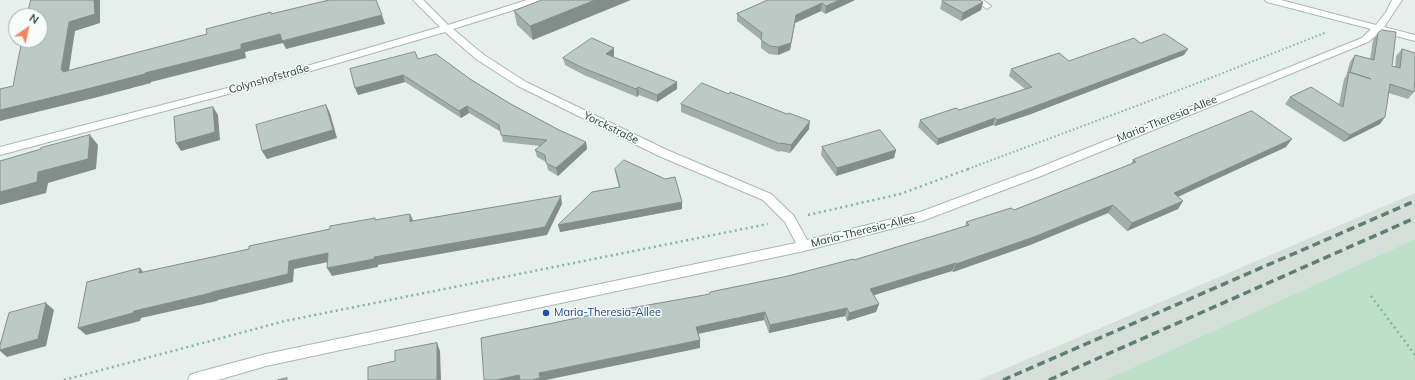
<!DOCTYPE html>
<meta charset="utf-8">
<style>
body{margin:0}
#map{position:relative;width:1415px;height:380px;overflow:hidden;background:#e6efeb;font-family:Mulish,sans-serif}
canvas{display:block}
.north{position:absolute;left:8px;top:8px;width:40px;height:40px;box-sizing:border-box;background:#f7fbf9;border:1px solid #a3b1ad;border-radius:50%;rotate:34deg;font-size:11px;font-weight:700;line-height:16px;text-align:center;color:#24423a}
.north::after{content:'';display:block;margin:auto;width:14px;height:18px;background:#f4845f;clip-path:polygon(50% 0,100% 100%,50% 72%,0 100%)}
</style>
<div id="map">
<canvas width="1415" height="380"></canvas>
<div class="north">N</div>
</div>
<script>
const g = document.querySelector('canvas').getContext('2d');
g.lineJoin = 'round';
function fillPath(path, color) { g.fillStyle = color; g.fill(path, 'evenodd'); }
function stroke(path, color, width, dash) { g.strokeStyle = color; g.lineWidth = width; g.lineCap = dash ? 'butt' : 'round'; g.setLineDash(dash || []); g.stroke(path); }
function label(font, color, halo, rows, align = 'center') {
  g.font = font + ' Mulish,sans-serif'; g.lineWidth = 3; g.setLineDash([]); g.textBaseline = 'middle'; g.strokeStyle = halo; g.fillStyle = color; for (const [text, x, y, turn = 0] of rows) {
    g.save(); g.translate(x, y); g.rotate((+turn || 0) * Math.PI / 180); g.textAlign = isNaN(turn) ? turn : align; if (halo) g.strokeText(text, 0, 0); g.fillText(text, 0, 0); g.restore();
  }
}
const built = new Path2D(`
 M1415,193V239L1105,380H979Z`);
const green = new Path2D(`
 M1415,239V380H1105Z`);
const pathFar1 = new Path2D(`
 M968,169L1195,84L1327,32`);
const path = new Path2D(`
 M808,215L900,194L971,168
 M1371,296L1415,355
 M64,380L285,321L768,224`);
const service = new Path2D(`
 M973,0H983L991,6L987,9Z`);
const minor = new Path2D(`
 M413,0H423L448,25L527,0H541L539,2L453,29L484,55L526,82L667,150L771,194L794,216L807,240L920,212L1033,170L1362,38L1371,29L1267,2L1265,0H1281L1376,25L1386,12L1392,0H1402L1384,27L1415,35V41L1380,32L1368,42L1041,176L922,221L804,251L266,366L218,380H188L190,375L195,373L266,354L796,243L785,222L763,200L659,156L518,86L476,59L445,32L273,82L0,155V147L266,78L440,27Z`);
const rail = new Path2D(`
 M1003,380L1415,201
 M1049,380L1415,218`);
const wall = new Path2D(`
 M542,0L533,40L517,25L514,11Z
 M766,0H855L825,14L821,11L795,23L790,50L778,55L769,54L761,48V40L737,21V14L767,0Z
 M942,1L983,2L981,10L961,21L940,9Z
 M1378,33L1392,66L1395,67L1396,56L1402,49L1414,92L1408,99L1389,93L1380,124L1344,142L1285,104L1290,97L1339,104L1344,79L1346,76L1350,62L1355,55L1370,59L1373,40Z
 M1140,43L1184,55L1031,114L995,126L993,125L937,145L918,127L920,120L959,110L1025,89L1009,76L1011,69L1069,61Z
 M614,48V56L613,57L677,82V89L657,102L639,95L637,97L584,75L565,65L563,58Z
 M418,59L470,79L509,103L559,130L586,142L587,149L558,176L548,170L546,162L537,157L535,150L540,146L503,142L501,132L469,113L461,118L405,82L358,95Z
 M681,104L809,129L790,153L780,151L779,152L681,112Z
 M822,147L896,150L894,158L836,176L821,155Z
 M1286,147L1178,197L1183,201L1178,209L1127,231L1108,213L1030,245L953,272L952,271L874,295L879,304L876,312L847,321L845,316L769,333L764,320L698,334L700,340V348L620,310L710,294V292L788,276L854,260L965,227L966,222L1014,210L1131,164L1133,160Z
 M615,169L682,202V209L560,232L619,187L616,176Z`);
const shadedWall = new Path2D(`
 M94,0H100V23L75,31L68,77L61,70L69,22Z
 M595,0H631L533,40L530,26Z
 M840,0H855L825,14L826,6Z
 M983,2L981,10L961,21L963,13Z
 M822,3L821,11L795,23L790,50L778,55V47L796,15Z
 M382,15L385,24L286,49L283,43L245,52L246,58L151,82V83L94,98L0,121V110L241,44L280,34Z
 M614,48V56L607,61L606,54Z
 M1188,49L1184,55L1031,114L995,126L997,120Z
 M403,75L405,82L358,95L355,88Z
 M677,82V89L657,102V95Z
 M638,87L639,95L637,97L636,89Z
 M326,105L330,113L337,138L267,159L262,151Z
 M467,106L469,113L461,118L459,111Z
 M213,107L218,115L220,140L181,151L176,143Z
 M1385,117L1380,124L1344,142L1350,135Z
 M995,118L993,125L937,145L938,139Z
 M810,121L809,129L790,153L791,145Z
 M90,135L98,145L96,169L48,183L46,193L0,205V192L38,172Z
 M1292,139L1286,147L1168,201L1174,193Z
 M586,142L587,149L558,176L556,168Z
 M896,150L894,158L836,176L837,168Z
 M561,196L562,204L547,235L378,265V267L332,276L327,268L374,257Z
 M1183,201L1178,209L1127,231L1132,223Z
 M682,202V209L560,232L558,225Z
 M1113,205L1108,213L1030,245L953,272L956,264Z
 M410,214L414,222L410,221Z
 M328,253L333,261L294,269L293,282L218,300L217,301L141,318L140,321L86,335L78,328L134,311L212,292L289,261Z
 M956,263L952,271L868,297L870,289Z
 M140,268L146,276L139,273Z
 M46,303L54,310L46,346L7,357L0,351V350Z
 M879,304L876,312L847,321L849,313Z
 M847,308L845,316L769,333L770,325Z
 M765,312L764,320L696,334V327Z
 M700,340V348L546,380H532L539,373Z
 M437,343L440,351L441,380H437Z
 M519,375L521,380H496Z`);
const building = new Path2D(`
 M31,0H94L95,14L69,22L61,70H63V72L207,34L206,29L271,12V14L329,0H376L382,15L282,41L280,34L241,44V49L145,73V74L87,89L0,110V89L13,86L22,40H40V16H27Z
 M542,0H595L530,26L514,11Z
 M768,0H840L826,6L822,3L796,15L791,43L778,47L770,46L761,40L762,33L737,14Z
 M943,0H980L983,2L963,13L942,1Z
 M1382,30L1396,32L1392,66L1400,68L1402,49L1415,53V78L1414,92L1390,84L1385,117L1350,135L1290,97L1311,87L1343,107L1349,72L1371,79L1350,72L1355,55L1374,60L1378,33Z
 M1165,34L1188,49L1033,107L997,120L995,118L938,139L920,120L956,108L959,110L1032,87L1011,69L1059,53L1069,61L1134,38L1140,43Z
 M592,38L614,48L606,54L677,82L657,95L638,87L636,89L583,68L563,58Z
 M415,52L418,59L436,54L470,79L509,103L559,130L586,142L556,168L546,163L545,155L535,150L547,140L501,135L499,125L467,106L459,111L403,75L355,88L350,69Z
 M702,83L729,94L730,92L787,114L789,113L810,121L791,145L781,143L780,144L681,104Z
 M326,105L333,130L262,151L256,125Z
 M213,107L215,132L176,143L174,117Z
 M1252,111L1292,139L1174,193L1183,201L1132,223L1113,205L1034,237L956,264V263L870,289L879,304L849,313L847,308L770,325L765,312L696,327L700,340L539,373L540,378L532,380H520L519,375L496,380H484L481,338L620,309V310L710,294V292L788,276L853,259L854,260L969,225L966,222L1011,208L1014,210L1136,162L1133,160Z
 M880,130L896,150L837,168L822,147Z
 M90,135L88,159L38,172L37,182L0,192V161L41,149V148Z
 M624,160L665,179L675,177L682,202L558,225L592,192L620,187L615,169Z
 M561,196L545,227L374,257V259L327,268L328,253L289,261L288,274L212,292L211,293L134,311L133,313L78,328L87,282L140,268L139,273L249,249V246L330,229V226L375,218V220L410,214V221Z
 M46,303L38,339L0,350V345L9,313Z
 M437,343V380H368V367L395,361V351Z
 M287,378V380H278Z`);
const markers = [
 [546,313,4,"#1a4fb4"]
];
const streetNames = [
 ["Colynshofstraße",269,79,-16],
 ["Maria-Theresia-Allee",1167,119,-22],
 ["Yorckstraße",611,128,26],
 ["Maria-Theresia-Allee",863,231,-14]
];
const transitNames = [
 ["Maria-Theresia-Allee",554,313]
];
fillPath(built, '#d4dfda');
fillPath(green, '#bfe0c8');
stroke(service, '#a8b8b2', 2);
stroke(minor, '#a8b8b2', 2);
stroke(pathFar1, '#86b3a5', 2, [1.5, 2.5]);
stroke(path, '#86b3a5', 2.5, [2, 3.5]);
fillPath(service, '#fff');
fillPath(minor, '#fff');
stroke(rail, '#5f7d75', 3.5, [8, 4.5]);
fillPath(wall, '#a1aea9');
fillPath(shadedWall, '#838d89');
fillPath(building, '#bbcac4');
stroke(building, '#838d89', 1);
for (const [x, y, r, color] of markers) { const dot = new Path2D(); dot.arc(x, y, r, 0, 2 * Math.PI); g.fillStyle = color; g.fill(dot); stroke(dot, '#f7fbf9', 1.5); }
label('11px', '#24423a', '#f7fbf9', streetNames);
label('11px', '#164399', '#f7fbf9', transitNames, 'left');
</script>
